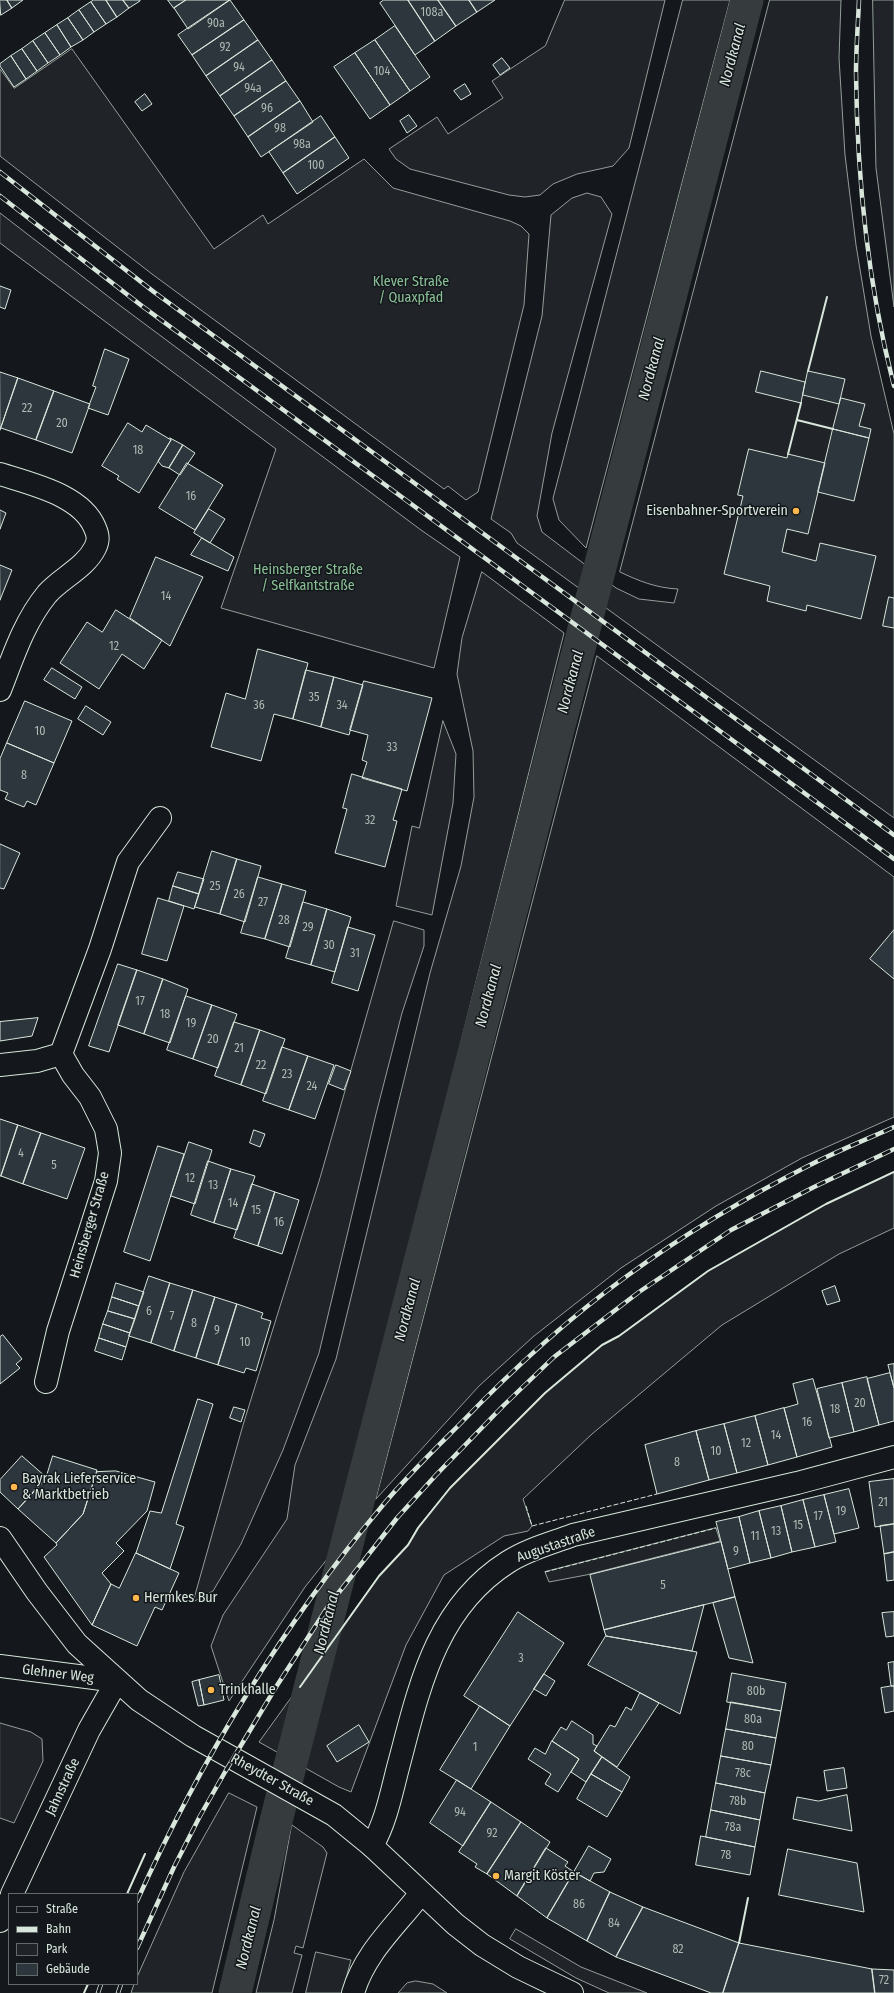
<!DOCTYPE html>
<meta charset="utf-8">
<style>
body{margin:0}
#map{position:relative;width:894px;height:1993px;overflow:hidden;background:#14181c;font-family:"Fira Sans Condensed",sans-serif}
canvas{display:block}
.legend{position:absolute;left:8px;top:1893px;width:130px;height:92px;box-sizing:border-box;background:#14181c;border:1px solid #626a69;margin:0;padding:5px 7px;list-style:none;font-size:12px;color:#d8e6dc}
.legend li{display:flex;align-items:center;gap:8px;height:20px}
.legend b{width:20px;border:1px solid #626a69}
</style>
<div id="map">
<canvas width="894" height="1993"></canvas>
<ul class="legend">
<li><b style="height:5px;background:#14181c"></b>Straße</li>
<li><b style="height:5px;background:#d8e6dc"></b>Bahn</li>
<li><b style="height:11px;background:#202428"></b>Park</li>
<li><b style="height:11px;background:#2c363c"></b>Gebäude</li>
</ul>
</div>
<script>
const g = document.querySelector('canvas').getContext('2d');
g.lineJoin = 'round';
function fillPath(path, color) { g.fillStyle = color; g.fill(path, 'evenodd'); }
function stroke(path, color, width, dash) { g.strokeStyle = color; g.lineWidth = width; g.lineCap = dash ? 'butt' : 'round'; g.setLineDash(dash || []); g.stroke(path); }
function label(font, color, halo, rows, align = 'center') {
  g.font = font + ' "Fira Sans Condensed",sans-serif'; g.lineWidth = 3; g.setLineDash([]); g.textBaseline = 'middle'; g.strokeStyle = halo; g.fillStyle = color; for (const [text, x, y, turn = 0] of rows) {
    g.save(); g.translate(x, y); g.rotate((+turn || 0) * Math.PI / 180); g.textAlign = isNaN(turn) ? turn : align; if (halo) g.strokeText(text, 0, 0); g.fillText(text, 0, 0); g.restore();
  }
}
const green = new Path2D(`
 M565,0H665L629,148L613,166L577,174L553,184L540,195L525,197L509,195L410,169L396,159L389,149L437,117L448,134L503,98L492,81L545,46Z
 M683,0H730L586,548L559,520L553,499Z
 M770,0H841L839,58L845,155L856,245L871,336L894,434V818L517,543L511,533L491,519L542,316L551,215L572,198L587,193L601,197L612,214L552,433L537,516L542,532L616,588L639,599L674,603L678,589C656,588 639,581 620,572Z
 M873,0H894V307L876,168Z
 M72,49L214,249L263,215L268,224L364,159L393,188L510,221L521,226L529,234L524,305L478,492L466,500L448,486L444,489L152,274L0,156V69L14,88Z
 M0,213L118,304L421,530L460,557L434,668L221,608L276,449L0,243Z
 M482,572L564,633L332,1553L305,1587L229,1701L211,1646L223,1615L287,1519L295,1465L336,1359L430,973L461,866L474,797L473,751L457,674L462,638Z
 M597,656L894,877V1117L802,1158L716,1206L621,1268L534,1336L479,1386L376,1499Z
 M443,721L456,754L453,803L432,915L396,906L412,826L419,828Z
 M394,921L424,930V946L402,1013L376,1114L319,1353L283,1450L241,1544L213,1591L193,1602L243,1425L320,1178Z
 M894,1172V1228L839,1254L722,1325L592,1434L523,1499L532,1526L528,1531L504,1536L444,1575L406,1645L351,1792L339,1787L259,1742L379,1576L408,1545L418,1527L450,1488L545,1393L602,1345L619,1336L708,1271L826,1204Z
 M716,1528L720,1541L586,1575L549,1582L545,1572Z
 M0,1723L31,1732L42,1739L43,1761L14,1823L0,1818Z
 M229,1793L257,1807L212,1993H131L134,1984H137V1977L184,1872Z
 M292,1825L323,1847L327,1853L303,1948L296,1946L294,1953L302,1955L292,1993H256L274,1920Z
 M516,1929L581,1967L647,1993H609L576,1978L510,1939Z
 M316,1952L351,1960L342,1993H306Z
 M416,1981L433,1984L447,1993H398L407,1983Z`);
const canal = new Path2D(`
 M235,1993L276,1821L349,1536L747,0`);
const building = new Path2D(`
 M0,0H7L12,8L1,15Z
 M7,0H23L12,8Z
 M94,0H106L117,17L106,24L91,2Z
 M106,0H123L129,8L117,17Z
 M123,0H140V1L129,8Z
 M168,0H186L174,8Z
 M186,0H230L188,29L174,8Z
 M230,0L244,20L192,55L178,35Z
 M384,0H408L435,41L415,55L380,3Z
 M408,0H438L456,26L435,41Z
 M438,0H469L477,12L456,26Z
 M469,0H495L477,12Z
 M91,2L106,24L94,32L79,10Z
 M79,10L94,32L83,40L68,18Z
 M68,18L83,40L71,47L57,25Z
 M244,20L258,40L206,76L192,55Z
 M57,25L71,47L60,55L45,33Z
 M395,26L430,77L410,91L375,40Z
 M45,33L60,55L48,63L33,41Z
 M258,40L272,60L220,96L206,76Z
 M375,40L410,91L390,105L355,53Z
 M33,41L48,63L37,71L22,49Z
 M22,49L37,71L26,79L11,56Z
 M355,53L390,105L370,119L334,67Z
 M11,56L26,79L14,87L0,66V64Z
 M502,58L510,68L500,75L493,65Z
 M272,60L286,81L234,116L220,96Z
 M286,81L300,101L248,137L234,116Z
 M465,84L471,94L461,100L454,91Z
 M145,94L152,104L142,111L135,102Z
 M300,101L313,122L261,157L248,137Z
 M409,115L417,126L407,133L400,121Z
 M321,116L335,137L283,173L269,152Z
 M335,137L349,158L297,194L283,173Z
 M0,286L11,290L5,309L0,307Z
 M105,349L129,359L108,415L88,408L96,387L93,386Z
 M761,371L805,382L801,403L756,392Z
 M808,371L845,379L839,404L803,395Z
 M0,372L18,378L0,430Z
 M18,378L54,391L36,440L1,428Z
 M54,391L90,404L72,453L36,440Z
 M841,398L865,404L859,426L871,429L869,438L833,429Z
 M128,423L142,432L146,425L171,440L139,493L117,479L119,476L102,466Z
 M833,429L869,438L854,501L818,492Z
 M170,438L183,445L169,468L162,466L158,461L171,440Z
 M183,445L195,453L180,475L169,468Z
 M749,449L787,458L788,454L825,463L808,534L787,529L782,552L816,561L820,543L876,556L861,619L807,605L806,611L767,601L770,586L724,574L743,496L738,495Z
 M187,463L223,485L195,530L159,508Z
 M209,509L225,519L210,543L194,533Z
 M0,510L6,513L0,529Z
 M202,538L234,557L228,571L191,555Z
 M156,557L203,577L170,646L130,618Z
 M0,565L12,570L0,600Z
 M889,597L894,598V628L883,626Z
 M116,610L162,640L144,669L122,654L99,689L60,663L87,622L102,632Z
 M258,649L308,663L293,719L274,714L261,761L211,747L226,693L245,699Z
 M52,668L82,687L75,699L44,680Z
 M306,670L334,677L321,727L293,719Z
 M334,677L363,685L349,735L321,727Z
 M364,681L432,698L407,791L362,778L367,762L362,760L368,735L350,730Z
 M25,701L72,721L54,763L7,743Z
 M86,706L111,722L103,735L78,719Z
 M7,743L54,763L36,805L27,801L24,807L14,803L5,799L8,793L0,790V759Z
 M352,774L402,789L393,820L397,821L385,867L335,853L347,809L343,808Z
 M0,844L20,853L4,889L0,888Z
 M212,851L237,859L220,914L195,907Z
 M237,859L261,866L245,922L220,914Z
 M178,872L204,879L199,894L173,886Z
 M258,877L282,884L265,939L241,933Z
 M282,884L306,891L290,947L265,939Z
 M173,886L199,894L194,909L169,901Z
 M158,898L184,906L167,961L142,954Z
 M303,902L327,909L311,965L286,958Z
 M327,909L351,917L335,972L311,965Z
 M348,927L375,935L358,991L332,983Z
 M894,930V979L870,959Z
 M118,964L137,970L109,1052L89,1046Z
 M137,970L163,979L144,1034L118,1025Z
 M163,979L188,989L170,1043L144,1034Z
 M186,996L212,1005L193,1059L167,1050Z
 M212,1005L237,1014L218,1068L193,1059Z
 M38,1018L32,1036L0,1041V1022Z
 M234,1022L260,1030L241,1085L215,1076Z
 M260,1030L285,1039L266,1094L241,1085Z
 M282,1047L308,1056L289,1110L263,1101Z
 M308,1056L334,1065L315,1119L289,1110Z
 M336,1065L351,1071L344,1090L329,1084Z
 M0,1119L18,1125L1,1176H0Z
 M18,1125L41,1133L23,1184L1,1176Z
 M254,1130L265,1134L260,1147L250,1143Z
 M41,1133L85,1148L67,1199L23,1184Z
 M189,1142L212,1150L195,1204L171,1196Z
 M158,1146L184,1154L150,1261L124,1252Z
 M208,1161L231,1169L214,1223L191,1215Z
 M231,1169L255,1176L237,1230L214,1223Z
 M252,1184L275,1192L258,1246L234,1238Z
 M275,1192L299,1200L282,1254L258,1246Z
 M149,1276L170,1283L151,1343L129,1336Z
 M116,1283L144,1292L139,1306L112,1297Z
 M170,1283L193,1290L174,1351L151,1343Z
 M835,1286L840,1301L827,1305L822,1291Z
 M193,1290L215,1297L196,1358L174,1351Z
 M112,1297L139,1306L135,1319L108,1311Z
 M215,1297L237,1304L218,1365L196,1358Z
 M237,1304L263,1313L261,1318L271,1321L256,1371L246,1368L244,1373L218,1365Z
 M108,1311L135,1319L130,1333L103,1324Z
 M103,1324L130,1333L126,1347L99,1338Z
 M3,1335L22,1359L16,1364L20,1368L0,1384V1337Z
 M99,1338L126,1347L122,1360L95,1351Z
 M894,1364V1388L888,1365Z
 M890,1373L894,1388V1421L879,1425L867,1379Z
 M867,1377L879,1425L854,1432L842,1383Z
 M813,1379L832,1447L797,1457L784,1408L798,1404L793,1384Z
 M842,1383L854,1432L829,1438L817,1389Z
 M198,1399L213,1404L176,1524L184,1527L170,1569L136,1553L150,1511L161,1513Z
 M234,1407L245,1410L241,1422L230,1418Z
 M784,1408L797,1457L768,1465L755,1416Z
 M755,1416L768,1465L737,1473L724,1424Z
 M724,1424L737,1473L709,1480L696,1431Z
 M696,1431L709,1480L657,1494L645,1445Z
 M22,1456L46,1477L18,1509L0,1492V1480Z
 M53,1456L97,1470L83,1514L56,1543L18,1509L45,1480Z
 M116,1471L155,1482L147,1511L116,1543L124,1551L102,1573L111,1584L92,1625L44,1557L57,1545L56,1543L83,1514L97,1472Z
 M894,1479V1524L875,1527L869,1482Z
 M849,1489L859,1528L834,1534L824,1495Z
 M824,1495L836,1542L815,1547L803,1500Z
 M803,1500L815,1547L792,1552L781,1506Z
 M781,1506L792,1552L771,1558L759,1511Z
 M759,1511L771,1558L750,1563L739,1517Z
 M739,1517L750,1563L728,1569L716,1522Z
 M894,1524V1552L884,1554L880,1526Z
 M721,1542L735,1597L604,1630L590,1575Z
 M894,1552V1580L887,1581L884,1554Z
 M136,1553L179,1573L162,1610L155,1607L137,1646L92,1625L111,1584L119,1588Z
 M735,1597L753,1663L729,1658L713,1603Z
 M704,1605L692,1651L606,1636L604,1630Z
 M518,1612L564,1643L510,1726L464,1696Z
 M894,1612V1636L886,1637L882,1613Z
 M606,1636L697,1652L680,1714L588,1665Z
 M894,1662V1686H891L888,1663Z
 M732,1673L786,1683L781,1711L727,1702Z
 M544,1674L555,1681L546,1696L534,1689Z
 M219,1675L224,1700L204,1705L199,1680Z
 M199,1680L204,1705L198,1706L192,1682Z
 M891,1686H894V1711L885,1713L881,1688Z
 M640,1693L659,1703L617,1767L594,1751L610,1725L615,1727L626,1707L631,1710Z
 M731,1702L781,1711L776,1738L726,1729Z
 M480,1706L510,1726L471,1789L440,1770Z
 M572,1721L593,1735V1744L597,1746L594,1751L602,1757L586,1782L571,1772L579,1759L552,1741L561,1727L566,1730Z
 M359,1725L369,1742L337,1762L327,1746Z
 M726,1729L776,1738L771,1765L721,1756Z
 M552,1741L579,1759L558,1792L545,1784L551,1774L528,1759L535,1748L545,1754Z
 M721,1756L771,1765L765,1793L716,1783Z
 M602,1757L630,1777L622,1792L591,1774Z
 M844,1768L847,1788L827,1791L824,1771Z
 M591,1774L622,1792L607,1817L577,1799Z
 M457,1780L491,1802L463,1846L430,1823Z
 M716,1783L765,1793L760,1820L711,1810Z
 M847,1795L852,1831L793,1819L797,1797L818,1801Z
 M491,1802L521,1822L487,1874L475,1867L477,1864L459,1852Z
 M711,1810L760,1820L755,1847L706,1837Z
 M521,1822L550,1842L517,1896L487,1874Z
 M701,1836L755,1847L750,1875L696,1865Z
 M589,1846L611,1859L604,1872L594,1873L590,1881L574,1872Z
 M546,1848L568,1862L565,1866L574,1872L547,1918L517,1896Z
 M788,1849L857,1863L864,1912L779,1895Z
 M574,1872L610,1892L587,1941L547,1918Z
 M610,1892L643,1907L616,1957L587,1941Z
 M643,1907L739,1943L723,1993H711L616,1957Z
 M739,1943L872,1969L875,1993H723Z
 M872,1969L894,1970V1993H875Z`);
const minor = new Path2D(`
 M0,474C31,484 82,495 95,528C98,535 99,540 95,548C85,568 61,578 47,594C24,622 13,657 0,690
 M0,1065L37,1061L61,1054
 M46,1382L58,1331L106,1181L110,1153L106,1129L90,1097L73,1075L61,1054L100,949L128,862L160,818
 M0,1666L117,1681L89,1730L12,1894
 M372,1846C387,1820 392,1789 400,1760C420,1684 437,1607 508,1562C528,1549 552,1543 573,1535L797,1483L894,1457
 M0,1921L9,1901
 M353,1993C365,1952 396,1926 421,1893`);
const secondary = new Path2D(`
 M0,1538L37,1592L77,1644L139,1700L193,1736L334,1815L372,1846L455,1924L482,1945L518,1967L572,1993`);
const rail = new Path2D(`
 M859,0C858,24 856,49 856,73C857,177 868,285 894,386
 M0,172L154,292L894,835
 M0,196L142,306L894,859
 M137,1901C200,1761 284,1623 383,1505C407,1476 434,1450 460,1424C512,1370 566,1320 627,1276C683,1235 745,1198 808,1166C835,1152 865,1140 894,1127
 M137,1948L174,1867L200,1816L225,1772L276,1687L329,1605L397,1518L436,1475L503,1406L554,1357L639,1292L731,1230L814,1187L894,1149
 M98,1993L101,1984
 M118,1993L121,1984`);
const fence = new Path2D(`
 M526,1506L532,1526L657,1494
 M545,1572L716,1528`);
const wall = new Path2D(`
 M808,371L827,297
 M797,420L833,429
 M788,454L801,403
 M300,1687L379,1576L408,1545L418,1528L450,1488L545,1393L602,1345L619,1336L708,1271L826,1204L894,1172
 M127,1894L145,1854
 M739,1943L748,1898
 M84,1993L88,1984`);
const markers = [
 [796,511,4,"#ffb74d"],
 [14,1487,4,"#ffb74d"],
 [136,1598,4,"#ffb74d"],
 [211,1690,4,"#ffb74d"],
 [496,1876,4,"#ffb74d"]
];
const numberNames = [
 ["108a",432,13],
 ["90a",216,24],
 ["92",225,48],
 ["94",239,68],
 ["104",382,72],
 ["94a",253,89],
 ["96",267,109],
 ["98",280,129],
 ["98a",302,145],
 ["100",316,166],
 ["22",27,409],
 ["20",62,424],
 ["18",138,451],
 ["16",191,497],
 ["14",166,597],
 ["12",114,647],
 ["35",314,698],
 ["36",259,706],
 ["34",342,706],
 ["10",40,732],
 ["33",392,748],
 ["8",24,776],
 ["32",370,821],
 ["25",215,887],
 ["26",239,895],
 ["27",263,903],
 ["28",284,921],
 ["29",308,928],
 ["30",329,946],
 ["31",355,954],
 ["17",140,1002],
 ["18",165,1015],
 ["19",191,1024],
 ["20",213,1040],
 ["21",239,1049],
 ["22",261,1066],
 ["23",287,1075],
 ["24",312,1087],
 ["4",21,1154],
 ["5",54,1166],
 ["12",190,1179],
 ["13",213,1186],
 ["14",233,1204],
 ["15",256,1211],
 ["16",279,1223],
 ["6",149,1312],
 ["7",172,1317],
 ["8",194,1324],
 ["9",217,1331],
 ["10",245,1343],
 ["20",860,1404],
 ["18",835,1410],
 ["16",807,1423],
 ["14",776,1436],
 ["12",746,1444],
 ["10",716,1452],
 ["8",677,1463],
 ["21",883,1503],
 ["19",841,1512],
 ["17",818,1517],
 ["15",798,1526],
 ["13",776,1532],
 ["11",755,1537],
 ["9",736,1552],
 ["5",663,1586],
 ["3",521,1659],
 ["80b",756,1692],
 ["80a",753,1720],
 ["80",748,1747],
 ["1",475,1748],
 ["78c",743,1774],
 ["78b",738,1802],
 ["94",460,1813],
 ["78a",733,1828],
 ["92",492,1834],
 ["78",726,1856],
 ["86",579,1905],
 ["84",614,1924],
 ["82",678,1950],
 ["72",884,1981]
];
const parkNames = [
 ["Klever Straße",411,282],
 ["/ Quaxpfad",411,298],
 ["Heinsberger Straße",308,570],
 ["/ Selfkantstraße",308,586]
];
const poiNames = [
 ["Eisenbahner-Sportverein",788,511,"right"],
 ["Bayrak Lieferservice",22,1479],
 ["& Marktbetrieb",22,1495],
 ["Hermkes Bur",144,1598],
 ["Trinkhalle",219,1690],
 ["Margit Köster",504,1876]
];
const streetNames = [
 ["Heinsberger Straße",90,1225,-74],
 ["Augustastraße",556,1545,-19],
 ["Glehner Weg",58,1674,7],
 ["Rheydter Straße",272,1780,29],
 ["Jahnstraße",63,1787,-65]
];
const waterNames = [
 ["Nordkanal",733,55,-75],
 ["Nordkanal",652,369,-75],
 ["Nordkanal",571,682,-75],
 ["Nordkanal",489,996,-75],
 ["Nordkanal",408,1310,-75],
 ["Nordkanal",327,1623,-76],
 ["Nordkanal",249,1938,-76]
];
fillPath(green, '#202428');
stroke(green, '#939e99', 1);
stroke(canal, '#363b3e', 33);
fillPath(building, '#2c363c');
stroke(building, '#d8e6dc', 1);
stroke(minor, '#d8e6dc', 24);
stroke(secondary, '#d8e6dc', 24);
stroke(minor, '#14181c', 22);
stroke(secondary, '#14181c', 22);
stroke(rail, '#d8e6dc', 4.5);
stroke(rail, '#14181c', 3, [9]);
stroke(fence, '#d8e6dc', 1, [5, 2]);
stroke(wall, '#d8e6dc', 2);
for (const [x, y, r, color] of markers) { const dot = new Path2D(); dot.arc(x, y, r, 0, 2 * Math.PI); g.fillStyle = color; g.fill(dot); stroke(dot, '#14181c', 1.5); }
label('12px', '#adbab4', null, numberNames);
label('14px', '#8ac095', '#14181c', parkNames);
label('14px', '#d8e6dc', '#14181c', poiNames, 'left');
label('14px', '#d8e6dc', '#14181c', streetNames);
label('italic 15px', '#d8e6dc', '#14181c', waterNames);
</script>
